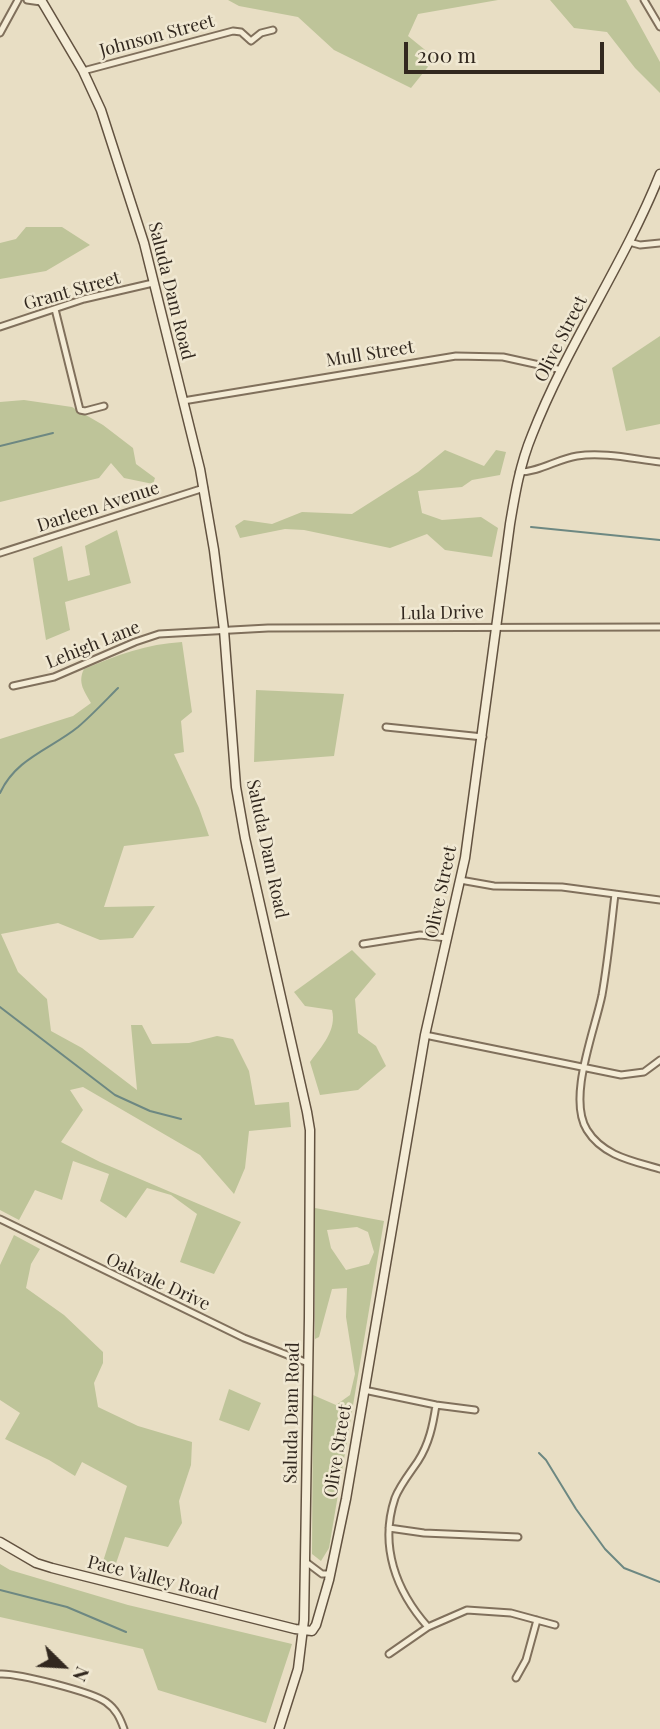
<!DOCTYPE html>
<style>
body{margin:0}
#map{position:relative;width:660px;height:1729px;overflow:hidden;background:#e8dec4;font-family:"Playfair Display",serif}
canvas{display:block}
.north{position:absolute;left:28px;top:1631px;width:70px;height:70px;-webkit-text-stroke:5px #f0e8d2;paint-order:stroke;rotate:114deg;font-size:19px;font-weight:700;line-height:28px;text-align:center;color:#32281f}
.north::after{content:'';display:block;margin:auto;width:24px;height:32px;background:#32281f;clip-path:polygon(50% 0,100% 100%,50% 72%,0 100%)}
.scale{position:absolute;left:404px;top:42px;width:200px;height:32px;box-sizing:border-box;border:4px solid #32281f;border-top:0;padding-left:9px;font-size:21px;line-height:24px;white-space:nowrap;color:#32281f;-webkit-text-stroke:5px #f0e8d2;paint-order:stroke}
</style>
<div id="map">
<canvas width="660" height="1729"></canvas>
<div class="north">N</div>
<div class="scale">200 m</div>
</div>
<script>
const g = document.querySelector('canvas').getContext('2d');
g.lineJoin = 'round';
function fillPath(path, color) { g.fillStyle = color; g.fill(path, 'evenodd'); }
function stroke(path, color, width, dash) { g.strokeStyle = color; g.lineWidth = width; g.lineCap = dash ? 'butt' : 'round'; g.setLineDash(dash || []); g.stroke(path); }
function label(font, color, halo, rows, align = 'center') {
  g.font = font + ' "Playfair Display",serif'; g.lineWidth = 5; g.setLineDash([]); g.textBaseline = 'middle'; g.strokeStyle = halo; g.fillStyle = color; for (const [text, x, y, turn = 0] of rows) {
    g.save(); g.translate(x, y); g.rotate((+turn || 0) * Math.PI / 180); g.textAlign = isNaN(turn) ? turn : align; if (halo) g.strokeText(text, 0, 0); g.fillText(text, 0, 0); g.restore();
  }
}
const green = new Path2D(`
 M228,0H498L418,14L408,36L435,58L411,88L334,50L298,17L239,6Z
 M550,0H626L660,62V93L635,68L607,32L574,28Z
 M26,227H62L90,245L46,271L0,279V243L16,239Z
 M660,336V424L626,431L612,368Z
 M24,400L72,407L103,425L133,448L136,464L155,478L153,484L124,478L111,463L99,478L0,502V402Z
 M445,450L484,466L496,450L506,452L500,475L472,480L462,487L418,491L422,513L442,520L481,517L498,528L492,557L445,550L427,534L390,548L304,530L285,529L240,538L235,526L244,520L272,524L302,512L352,514L418,472Z
 M117,530L131,583L65,602L70,630L46,640L33,558L62,546L68,581L90,575L85,546Z
 M182,642L192,712L181,721L184,752L174,754L199,808L209,836L124,846L104,907L155,906L133,938L100,940L58,923L1,934L18,972L47,999L51,1031L82,1048L137,1090L131,1025H142L152,1044L189,1043L217,1036L233,1039L249,1071L255,1105L289,1102L291,1127L249,1131L245,1168L234,1194L200,1155L83,1087L70,1090L83,1110L61,1142L100,1162L241,1222L214,1274L180,1262L197,1214L171,1195L147,1188L126,1218L100,1201L109,1174L73,1161L62,1200L35,1190L19,1220L0,1210V739L73,716L91,703C85,692 77,683 84,669C117,655 147,644 182,642Z
 M256,690L344,694L334,756L254,762Z
 M352,950L376,974L355,999L358,1033L376,1046L386,1066L358,1090L320,1095L310,1062C322,1046 337,1030 332,1010L305,1006L294,992Z
 M315,1208L384,1221L329,1548L321,1561L312,1554L313,1395L336,1405L350,1395L355,1374L346,1317L347,1288L332,1289L319,1337L315,1339ZM357,1227L368,1232L374,1252L369,1264L346,1270L331,1248L327,1230Z
 M14,1235L40,1249L31,1264L26,1288L64,1315L103,1352V1363L94,1383L98,1407L138,1426L192,1442L191,1465L179,1501L182,1523L168,1547L125,1537L112,1575L100,1571L127,1486L82,1462L75,1476L49,1460L5,1439L20,1413L0,1400V1265Z
 M229,1389L261,1403L249,1431L219,1420Z
 M0,1564L10,1570L128,1605L292,1644L266,1723L158,1690L143,1649L0,1617Z`);
const stream = new Path2D(`
 M0,446L53,433
 M531,527L660,540
 M0,793C16,758 51,749 78,727C92,715 105,701 118,688
 M0,1007L115,1095L150,1111L181,1119
 M539,1453L546,1460L576,1509L605,1549L624,1568L660,1582
 M0,1590L67,1607L126,1632`);
const street = new Path2D(`
 M27,0L41,2
 M644,0L660,27
 M0,33L18,0
 M83,71L233,31L241,32L251,41L261,33L273,30
 M629,242L640,245L660,243
 M55,309L80,410L85,411L104,406
 M0,327L84,299L153,283
 M183,401L456,356L503,357L562,370
 M519,472C540,472 557,459 577,456C604,452 633,459 660,462
 M0,553L204,488
 M13,686L54,677L135,642L159,634L268,628L660,627
 M386,727L483,737
 M460,880L494,886L562,887L660,900
 M615,894C611,928 608,961 602,995C595,1030 567,1098 587,1130C603,1156 633,1161 660,1169
 M363,944L420,935L447,938
 M425,1035L621,1075L644,1072L660,1060
 M0,1219L244,1338L308,1363
 M364,1390L436,1405L475,1410
 M436,1405C433,1425 429,1444 418,1461C410,1473 400,1485 395,1498C379,1546 396,1591 428,1627L467,1610L511,1613L555,1625
 M389,1528L424,1533L518,1537
 M306,1562L322,1574H330
 M389,1654L428,1627
 M0,1674C18,1673 92,1692 106,1702C116,1709 120,1718 124,1729
 M516,1678L526,1660L537,1620`);
const secondary = new Path2D(`
 M41,0L83,71L101,110L144,243L200,469L214,550L224,630L236,787L245,838L307,1112L310,1130L309,1318L304,1620L298,1669L279,1729
 M0,1542L36,1563L52,1568L295,1629L312,1631L316,1625L329,1580L346,1499L425,1035L465,858L510,524C515,494 520,464 532,435C567,345 624,264 660,174`);
const streetNames = [
 ["Johnson Street",157,36,-15],
 ["Grant Street",72,291,-16],
 ["Saluda Dam Road",171,291,76],
 ["Olive Street",561,339,-63],
 ["Mull Street",370,354,-9],
 ["Darleen Avenue",98,507,-18],
 ["Lula Drive",442,613,-1],
 ["Lehigh Lane",93,645,-22],
 ["Saluda Dam Road",267,849,78],
 ["Olive Street",441,892,-78],
 ["Oakvale Drive",158,1282,25],
 ["Saluda Dam Road",292,1413,-89],
 ["Olive Street",338,1451,-81],
 ["Pace Valley Road",153,1578,14]
];
fillPath(green, '#bec499');
stroke(stream, '#6d8882', 2);
stroke(street, '#80705c', 9);
stroke(secondary, '#625240', 11);
stroke(street, '#f4ecd6', 5);
stroke(secondary, '#f4ecd6', 8);
label('18px', '#32281f', '#f0e8d2', streetNames);
</script>
